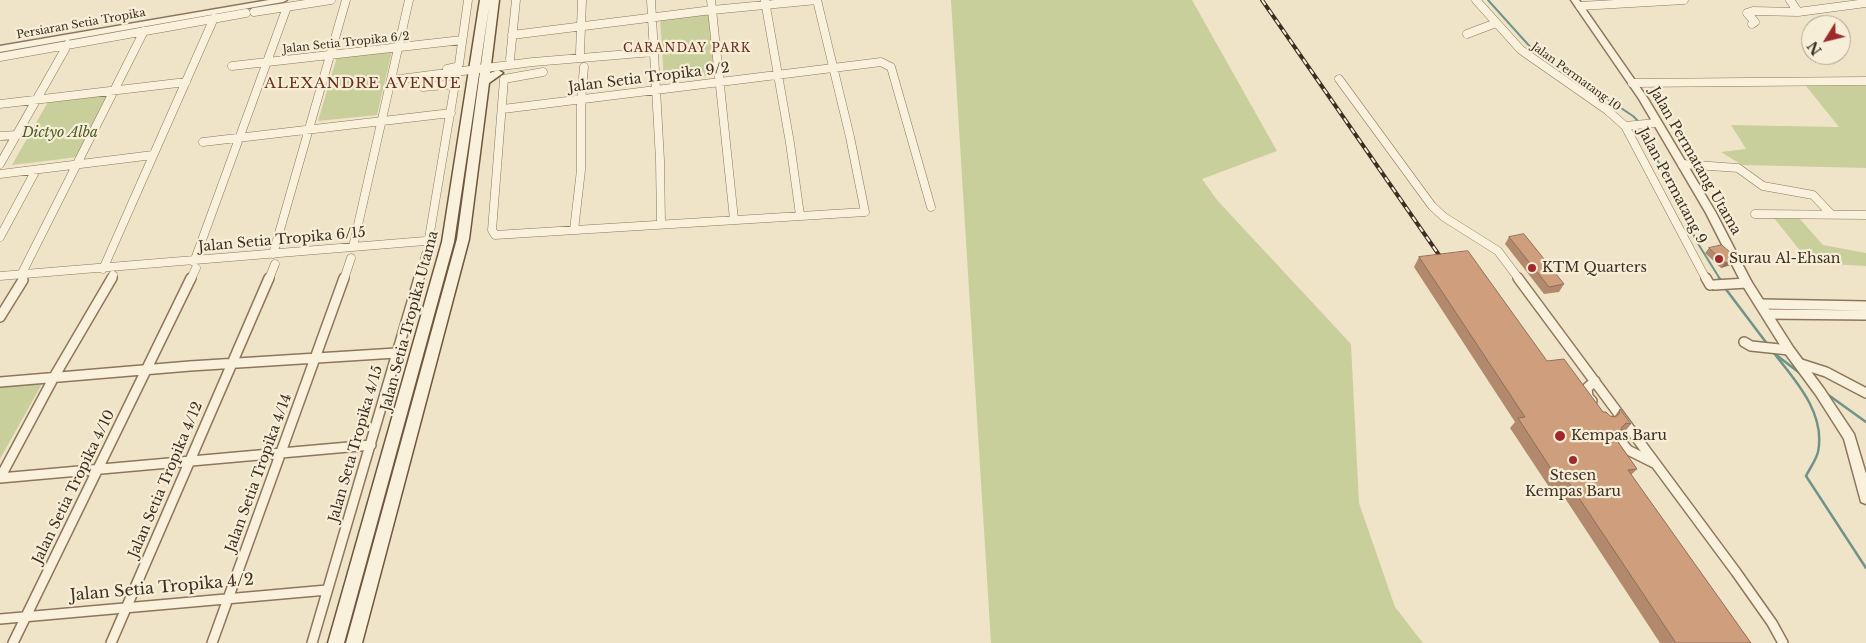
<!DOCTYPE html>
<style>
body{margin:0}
#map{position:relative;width:1866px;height:643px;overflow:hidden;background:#f0e4c8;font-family:"Libre Baskerville",serif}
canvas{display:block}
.north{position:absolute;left:1801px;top:15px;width:50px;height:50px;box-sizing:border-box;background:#f7eed8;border:1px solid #ada18e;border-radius:50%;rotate:234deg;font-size:14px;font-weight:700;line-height:20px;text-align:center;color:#3d2e20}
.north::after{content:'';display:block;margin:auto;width:18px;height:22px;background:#9e2a2b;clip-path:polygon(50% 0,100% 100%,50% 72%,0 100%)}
</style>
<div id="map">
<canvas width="1866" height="643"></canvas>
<div class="north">N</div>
</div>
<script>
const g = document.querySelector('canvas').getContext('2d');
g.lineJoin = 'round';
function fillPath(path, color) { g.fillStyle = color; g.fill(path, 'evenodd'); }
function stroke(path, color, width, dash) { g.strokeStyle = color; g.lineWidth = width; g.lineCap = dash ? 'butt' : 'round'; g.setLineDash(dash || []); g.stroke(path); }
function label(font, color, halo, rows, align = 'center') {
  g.font = font + ' "Libre Baskerville",serif'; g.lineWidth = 4.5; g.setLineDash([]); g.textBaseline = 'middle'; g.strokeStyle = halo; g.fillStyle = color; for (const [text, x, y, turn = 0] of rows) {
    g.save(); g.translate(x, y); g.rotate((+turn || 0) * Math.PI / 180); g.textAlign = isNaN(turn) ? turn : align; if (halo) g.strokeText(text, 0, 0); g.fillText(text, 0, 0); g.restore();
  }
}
const green = new Path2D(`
 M951,0H1192L1277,151L1202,179L1217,200L1351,344L1359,503L1395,607L1423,643H991Z
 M709,13L716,75L664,81L660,18Z
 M392,51L377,115L318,121L337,57Z
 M1806,86H1866V168L1742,165L1721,152L1746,149L1731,125L1839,127Z
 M110,93L78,157L12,165L49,100Z
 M1774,218H1799L1823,245L1866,253V266L1810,263Z
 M43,382L0,459V386Z`);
const streamFar1 = new Path2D(`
 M1488,0L1533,50L1633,116L1639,122L1697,242L1720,279`);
const stream = new Path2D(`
 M1719,278L1721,281
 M1725,288L1768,345
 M1773,352C1795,380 1826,413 1818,452C1816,460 1810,468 1806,476L1866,568
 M1775,354L1801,374
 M1827,394L1866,422`);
const minorFar1 = new Path2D(`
 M651,0L660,160L661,224
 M711,0L734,219
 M1476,0L1521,50L1607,110L1625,126L1706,279
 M1790,0L1798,12
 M765,1L790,143L800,215
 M1580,6L1684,0
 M254,12L331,0
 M1752,24L1755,22L1747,13L1753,11L1798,12L1866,3
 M1467,34L1496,23
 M512,35L712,10L817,0
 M580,53L582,0
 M0,57L246,13
 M510,59L516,0
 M232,66L462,40
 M447,69L456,67L459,64L468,0
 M543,72L504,79L492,230L495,235L865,212L850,137L817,0
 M1339,79L1432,206L1444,217L1498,251L1519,279
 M392,80L533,62L653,52
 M1632,83L1866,81
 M0,104L186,82
 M503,109L881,62L891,67L931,207
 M1625,126L1656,123
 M0,136L17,135
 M203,142L451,113
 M0,164L68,44
 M1682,164L1738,168L1763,186L1813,195L1831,214
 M0,174L153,155
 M1755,214L1866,215
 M574,230L581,170V100L584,67
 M0,237L36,170
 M353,247L409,0
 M273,254L346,0
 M194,262L287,7
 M103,269L214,18
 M21,275L144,31
 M0,276L425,241L429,238L455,84L423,87
 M111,279L113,275
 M191,279L196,268
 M269,279L275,264
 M344,279L351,258
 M419,279L426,254`);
const minor = new Path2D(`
 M1518,278L1736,572L1772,623L1783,643
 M1706,278L1710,285
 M1714,285L1747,283
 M1761,304L1866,306
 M1767,314L1866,315
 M0,317L23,280
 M1744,342L1751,346L1789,350
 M1801,364L1826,372L1866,393
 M0,382L190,366L396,353
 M1592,401L1588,397L1587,388L1595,381
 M1619,439L1628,450L1654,463
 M0,478L371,445
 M0,478L54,377L112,278
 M0,619L327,590
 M13,643L191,278
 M111,643L269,278
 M212,643L344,278
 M312,643L419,278`);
const tertiary = new Path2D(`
 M269,0H287L283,2L0,52V46Z
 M1571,0H1579L1648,99L1716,213L1751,281L1793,347L1824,389L1854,434L1866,474V504L1861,502L1860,498L1844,439L1816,395L1785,353L1743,286L1706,213L1639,99Z`);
const secondary = new Path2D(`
 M480,0H499L490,73L498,70L503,73L489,83L469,239L362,643H346L457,239L489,7L454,242L344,643H328L442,242Z`);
const rail = new Path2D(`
 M1262,0L1446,265`);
const wall = new Path2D(`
 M1509,237L1564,284L1559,292L1544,294L1505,244Z
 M1709,248L1735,260L1730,265L1721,268L1705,253Z
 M1419,257L1547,361L1603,412L1610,416L1614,417L1620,409L1631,424L1623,434L1619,433L1615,437L1637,469L1631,475L1751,643H1660L1557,486L1549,487L1510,428L1515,422L1414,267Z`);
const shadedWall = new Path2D(`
 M1735,260L1730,265L1721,268L1725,263Z`);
const building = new Path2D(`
 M1524,234L1564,284L1549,287L1509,237Z
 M1722,245L1732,254L1735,260L1725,263L1709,248Z
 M1468,251L1547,361L1564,359L1603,412H1606L1610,416L1615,417L1619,414L1620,409L1631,424L1626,423L1622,427L1621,430L1611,432L1637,469L1628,470L1751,643H1676L1565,477L1557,478L1518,418L1525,417L1419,257Z`);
const markers = [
 [1719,259,5,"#9e2a2b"],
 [1532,268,5,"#9e2a2b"],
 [1560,436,6,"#9e2a2b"],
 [1573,460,5,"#9e2a2b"]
];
const farStreetnames = [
 ["Persiaran Setia Tropika",81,24,-10],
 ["Jalan Setia Tropika 6/2",346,43,-6],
 ["Jalan Permatang 10",1576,77,36]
];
const farNeighbourhoodnames = [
 ["CARANDAY PARK",687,49]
];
const streetNames = [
 ["Jalan Setia Tropika 9/2",649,78,-7],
 ["Jalan Permatang Utama",1695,161,60],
 ["Jalan Permatang 9",1672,186,62],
 ["Jalan Setia Tropika 6/15",282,240,-5],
 ["Jalan Setia Tropika Utama",410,321,-75],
 ["Jalan Seta Tropika 4/15",356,444,-74],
 ["Jalan Setia Tropika 4/14",259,473,-70],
 ["Jalan Setia Tropika 4/12",166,480,-67],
 ["Jalan Setia Tropika 4/10",74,487,-64]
];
const parkNames = [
 ["Dictyo Alba",60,133]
];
const poiNames = [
 ["Surau Al-Ehsan",1729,259],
 ["KTM Quarters",1542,268],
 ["Kempas Baru",1571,436],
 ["Stesen",1573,476,"center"],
 ["Kempas Baru",1573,492,"center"]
];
const neighbourhoodNames = [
 ["ALEXANDRE AVENUE",363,84]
];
const nearStreetnames = [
 ["Jalan Setia Tropika 4/2",162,588,-5]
];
fillPath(green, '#c9cf9b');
stroke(streamFar1, '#6f938a', 2);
stroke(stream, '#6f938a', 2.5);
stroke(minorFar1, '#8d765c', 9);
stroke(minor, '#8d765c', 12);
stroke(tertiary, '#8d765c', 3);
stroke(secondary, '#6f573f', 3);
stroke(minorFar1, '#faf1dc', 8);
stroke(minor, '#faf1dc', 9);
fillPath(tertiary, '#faf1dc');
fillPath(secondary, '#faf1dc');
stroke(rail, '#3d2e20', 4);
stroke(rail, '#f7eed8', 2, [6]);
fillPath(wall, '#b2896c');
fillPath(shadedWall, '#916f58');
fillPath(building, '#cf9f7d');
stroke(building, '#916f58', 1);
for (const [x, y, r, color] of markers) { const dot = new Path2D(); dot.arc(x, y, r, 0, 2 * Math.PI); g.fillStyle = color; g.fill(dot); stroke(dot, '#f7eed8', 2); }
label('11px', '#3d2e20', '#f7eed8', farStreetnames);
g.letterSpacing = '1px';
label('12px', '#6b2e1e', '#f7eed8', farNeighbourhoodnames);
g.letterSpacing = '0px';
label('14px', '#3d2e20', '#f7eed8', streetNames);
label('italic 14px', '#4d5a26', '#f7eed8', parkNames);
label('14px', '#3d2e20', '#f7eed8', poiNames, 'left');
g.letterSpacing = '1px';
label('15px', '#6b2e1e', '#f7eed8', neighbourhoodNames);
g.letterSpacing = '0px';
label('16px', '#3d2e20', '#f7eed8', nearStreetnames);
</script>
